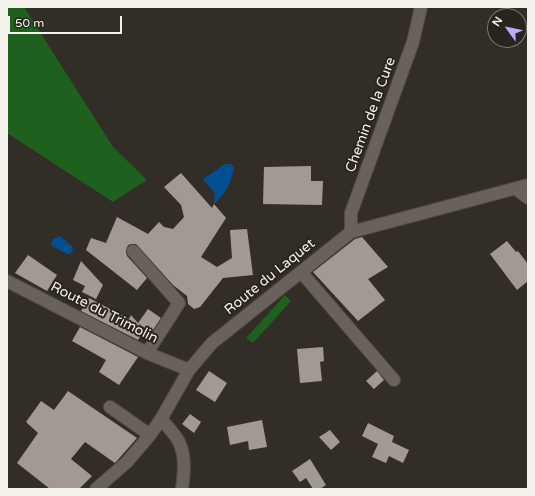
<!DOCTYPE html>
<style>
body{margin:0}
#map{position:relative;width:535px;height:496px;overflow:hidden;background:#332d27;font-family:"Varela Round",sans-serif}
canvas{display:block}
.frame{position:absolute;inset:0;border:8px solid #f4f1ed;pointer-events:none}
.north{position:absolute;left:487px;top:8px;width:40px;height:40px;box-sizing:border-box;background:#29241e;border:1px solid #7a7671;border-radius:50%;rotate:303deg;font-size:11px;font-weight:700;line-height:16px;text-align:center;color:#f4f1ed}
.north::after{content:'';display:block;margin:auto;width:14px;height:18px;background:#bea9f5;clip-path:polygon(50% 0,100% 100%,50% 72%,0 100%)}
.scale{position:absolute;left:8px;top:16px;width:114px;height:18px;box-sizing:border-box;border:2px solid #f4f1ed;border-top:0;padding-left:5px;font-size:12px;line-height:14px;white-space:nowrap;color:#f4f1ed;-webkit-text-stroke:3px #29241e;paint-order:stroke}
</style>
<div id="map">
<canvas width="535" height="496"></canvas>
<div class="frame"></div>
<div class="north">N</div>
<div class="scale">50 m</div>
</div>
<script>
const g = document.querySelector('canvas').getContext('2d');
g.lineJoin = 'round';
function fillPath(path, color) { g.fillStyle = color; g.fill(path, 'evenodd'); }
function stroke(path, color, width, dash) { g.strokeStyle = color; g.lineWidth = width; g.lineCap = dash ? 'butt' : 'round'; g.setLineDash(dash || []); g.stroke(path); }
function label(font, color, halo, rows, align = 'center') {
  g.font = font + ' "Varela Round",sans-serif'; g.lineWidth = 4; g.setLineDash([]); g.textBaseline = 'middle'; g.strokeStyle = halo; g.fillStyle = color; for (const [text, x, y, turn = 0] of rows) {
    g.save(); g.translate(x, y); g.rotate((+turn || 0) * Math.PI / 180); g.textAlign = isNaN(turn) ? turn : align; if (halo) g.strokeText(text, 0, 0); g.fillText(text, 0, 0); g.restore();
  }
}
const green = new Path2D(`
 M7,7H24L113,147L147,180L113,202L7,133Z
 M285,295L291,301L253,343L246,338Z`);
const water = new Path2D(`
 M225,164H231L234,168C231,184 225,194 214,204L215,194L203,179Z
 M60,236C65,239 67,243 72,246L73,250L70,254H67L52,246L51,244L53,239Z`);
const building = new Path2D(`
 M311,166V181H323L322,205L263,204L264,167Z
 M181,173L212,208L214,204L226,218L201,257L217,267L232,258L230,230L247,229L253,275L223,278L200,307L194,309L188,304L187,296L173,285L136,244H132L128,245L126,252L127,256L147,278L137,290L86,250L91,238L106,243L117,217L148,234L159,222L164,227L173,229L184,217L181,205L164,187Z
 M362,237L388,267L368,279L385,300L358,321L313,272L355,239Z
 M507,241L516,252L518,251L528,264V281L517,290L490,254Z
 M28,255L57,275L47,291L15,273Z
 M81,261L103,285L96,299L82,292L85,286L73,280Z
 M89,298L129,319L131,315L144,330L138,340L81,311Z
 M148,309L161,318L151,333L138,323Z
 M80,327L138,357L119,385L99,372L106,360L72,341Z
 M323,347L324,361L320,362L322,381L300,383L297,349Z
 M209,371L227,383L215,402L196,390Z
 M377,371L384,380L374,389L366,381Z
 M68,391L137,438L115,463L85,442L71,459L92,476L79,489H50L17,463L38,433L26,422L41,401L54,410Z
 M190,414L201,422L194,433L182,424Z
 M262,420L267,447L249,450L248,441L230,445L227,427Z
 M368,423L394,436L392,442L409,450L403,463L389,456L386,463L372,457L378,444L362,436Z
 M330,430L340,442L331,450L319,437Z
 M310,459L326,485L320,489H313L306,478L300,482L292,471Z`);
const minor = new Path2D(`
 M516,189L528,198
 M351,232V213L413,42L421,7
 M133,251L179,303L147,353
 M301,272L394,380
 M7,281L147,353L189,370
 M110,407L150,435
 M161,419C167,426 175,434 179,442C186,456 184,474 182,489
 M96,489L127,462L150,435L161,419L189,370L212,343L351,232L528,185`);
const streetNames = [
 ["Chemin de la Cure",371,115,-70],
 ["Route du Laquet",270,277,-39],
 ["Route du Trimolin",104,313,27]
];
fillPath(green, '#1e611e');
fillPath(water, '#024f92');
fillPath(building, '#a39994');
stroke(minor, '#4f4b45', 14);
stroke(minor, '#69625c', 12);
label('14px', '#f4f1ed', '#29241e', streetNames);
</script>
